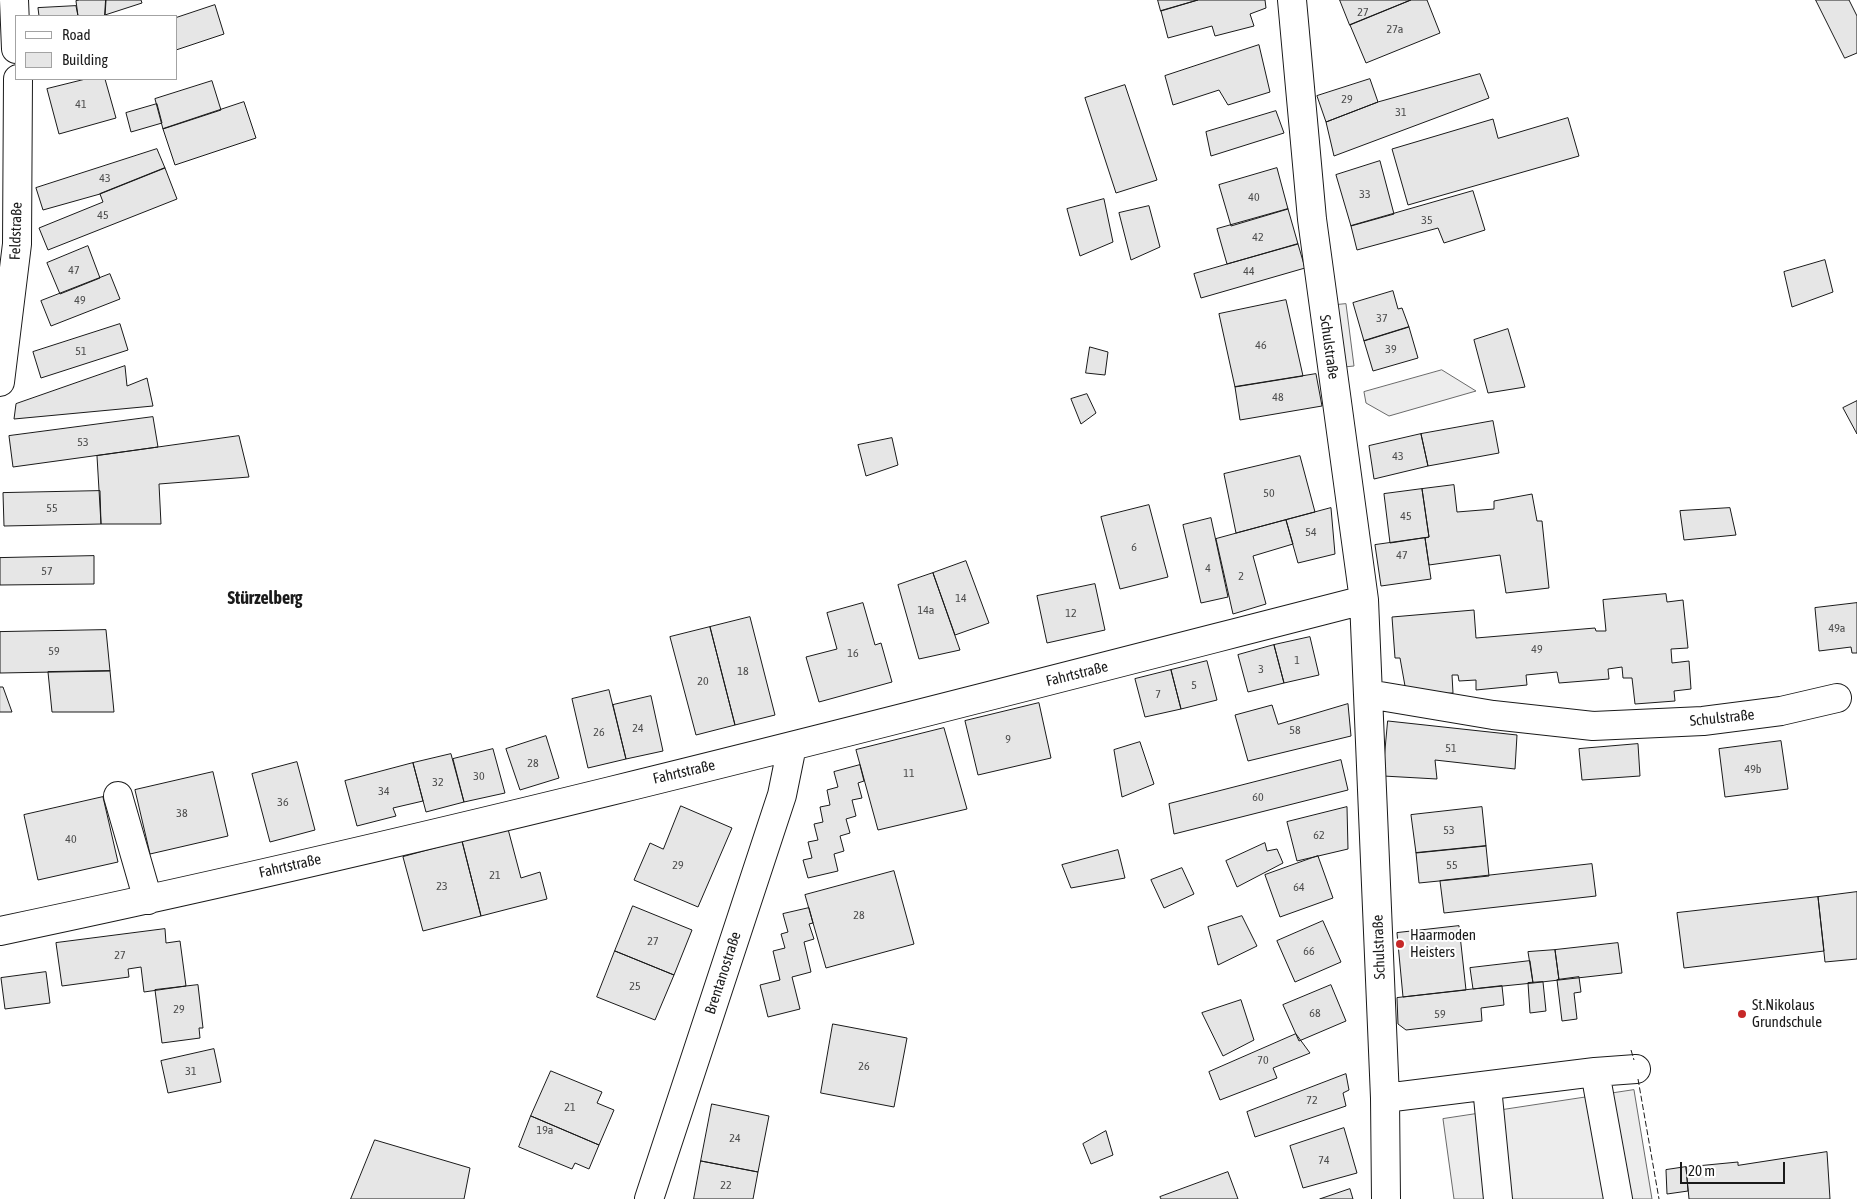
<!DOCTYPE html>
<meta charset="utf-8">
<style>
body{margin:0}
#map{position:relative;width:1857px;height:1199px;overflow:hidden;background:#fff;font-family:"Asap Condensed",sans-serif}
canvas{display:block}
.legend{position:absolute;left:15px;top:15px;width:162px;height:65px;box-sizing:border-box;background:#fff;border:1px solid #a3a3a3;margin:0;padding:6px 9px;list-style:none;font-size:15px;color:#1a1a1a}
.legend li{display:flex;align-items:center;gap:10px;height:25px}
.legend b{width:25px;border:1px solid #a3a3a3}
.scale{position:absolute;left:1680px;top:1162px;width:105px;height:22px;box-sizing:border-box;border:2px solid #1a1a1a;border-top:0;padding-left:6px;font-size:15px;line-height:18px;white-space:nowrap;color:#1a1a1a;-webkit-text-stroke:4px #fff;paint-order:stroke}
</style>
<div id="map">
<canvas width="1857" height="1199"></canvas>
<ul class="legend">
<li><b style="height:6px;background:#fff"></b>Road</li>
<li><b style="height:14px;background:#e6e6e6"></b>Building</li>
</ul>
<div class="scale">20 m</div>
</div>
<script>
const g = document.querySelector('canvas').getContext('2d');
g.lineJoin = 'round';
function fillPath(path, color) { g.fillStyle = color; g.fill(path, 'evenodd'); }
function stroke(path, color, width, dash) { g.strokeStyle = color; g.lineWidth = width; g.lineCap = dash ? 'butt' : 'round'; g.setLineDash(dash || []); g.stroke(path); }
function label(font, color, halo, rows, align = 'center') {
  g.font = font + ' "Asap Condensed",sans-serif'; g.lineWidth = 4; g.setLineDash([]); g.textBaseline = 'middle'; g.strokeStyle = halo; g.fillStyle = color; for (const [text, x, y, turn = 0] of rows) {
    g.save(); g.translate(x, y); g.rotate((+turn || 0) * Math.PI / 180); g.textAlign = isNaN(turn) ? turn : align; if (halo) g.strokeText(text, 0, 0); g.fillText(text, 0, 0); g.restore();
  }
}
const parking = new Path2D(`
 M1346,304L1354,366L1344,367L1336,305Z
 M1442,370L1476,391L1389,416L1366,403L1364,392Z
 M1634,1090L1652,1199H1454L1443,1119Z`);
const building = new Path2D(`
 M80,0H106L105,16H78L76,1Z
 M106,0H141L142,3L105,15Z
 M1158,0H1198L1161,11Z
 M1198,0H1265L1266,8L1250,14L1254,26L1215,36L1212,26L1168,38L1161,11Z
 M1340,0H1411L1350,25Z
 M1411,0H1427L1440,33L1366,63L1350,25Z
 M1816,0H1849L1857,16V53L1845,58Z
 M215,5L224,34L176,50V18Z
 M76,6L78,16H39L38,8Z
 M1259,45L1270,92L1228,105L1219,90L1173,105L1165,76Z
 M1480,74L1489,98L1334,156L1326,122L1378,102Z
 M86,79H105L116,118L59,134L47,89Z
 M1370,79L1378,102L1326,122L1317,96Z
 M212,81L221,110L163,129L155,99Z
 M1125,85L1157,180L1116,193L1085,98Z
 M244,102L256,138L175,165L163,129Z
 M157,104L162,123L131,132L126,113Z
 M1276,111L1284,133L1211,156L1206,132Z
 M1568,118L1579,156L1408,205L1392,149L1493,119L1498,138Z
 M157,149L165,168L100,194L43,210L36,188Z
 M1380,161L1394,214L1351,226L1336,175Z
 M165,168L177,199L48,250L39,228L103,202L100,194Z
 M1277,168L1288,209L1231,226L1219,185Z
 M1473,191L1485,230L1444,243L1438,228L1357,250L1351,226Z
 M1104,199L1113,242L1080,256L1067,209Z
 M1149,206L1160,247L1131,260L1119,213Z
 M1288,209L1298,244L1227,264L1217,229Z
 M1298,244L1305,268L1201,298L1194,274Z
 M88,246L100,278L60,294L47,263Z
 M1825,260L1833,292L1792,307L1784,272Z
 M110,274L120,299L51,326L41,301Z
 M1393,291L1398,309L1402,308L1409,327L1364,341L1353,303Z
 M1286,300L1303,376L1235,387L1219,314Z
 M120,324L128,350L41,378L33,352Z
 M1409,327L1418,358L1373,371L1364,341Z
 M1508,329L1525,387L1488,393L1474,340Z
 M1090,347L1108,352L1105,375L1086,373Z
 M125,366L127,386L147,378L153,406L14,419L16,404Z
 M1316,374L1322,406L1240,420L1235,387Z
 M1087,394L1096,413L1081,424L1071,399Z
 M1857,401V434L1843,408Z
 M153,417L158,447L13,467L9,436Z
 M1493,421L1499,453L1428,466L1421,434Z
 M1421,434L1428,466L1374,479L1369,446Z
 M239,436L249,477L159,484L161,524H101L97,456Z
 M892,438L898,465L866,476L858,445Z
 M1300,456L1315,512L1236,533L1224,474Z
 M1454,485L1457,512L1494,509V501L1532,494L1537,521H1542L1549,588L1506,593L1500,555L1429,565L1425,538L1429,537L1422,489Z
 M1422,489L1429,537L1390,543L1384,494Z
 M100,491L101,524L4,526L3,493Z
 M1149,505L1168,577L1120,589L1101,517Z
 M1331,508L1335,554L1298,563L1286,520Z
 M1730,508L1736,535L1684,540L1680,511Z
 M1211,518L1228,597L1201,603L1183,525Z
 M1286,520L1293,544L1253,556L1266,604L1233,614L1216,539Z
 M1425,538L1431,579L1381,586L1375,545Z
 M94,556V584L0,585V558Z
 M966,561L989,623L955,635L933,573Z
 M933,573L960,650L919,659L898,585Z
 M1095,584L1105,630L1047,643L1037,596Z
 M1666,594L1667,602L1683,600L1688,648L1671,649L1672,663L1689,661L1691,689L1674,691L1675,701L1635,704L1632,678H1623L1622,667L1608,669L1609,679L1559,683L1557,672L1526,675L1527,685L1476,690V680L1459,681L1458,675H1452L1453,693L1423,695L1409,691L1405,686L1400,658H1395L1392,617L1474,610L1476,638L1595,628L1596,631H1606L1603,600Z
 M863,603L875,645L881,643L892,682L819,702L806,657L837,649L827,613Z
 M1857,603V653H1852L1851,647L1819,651L1815,608Z
 M750,617L775,715L735,725L710,627Z
 M710,627L735,725L696,735L670,637Z
 M106,630L110,671L0,673V632Z
 M1310,637L1319,675L1284,683L1274,645Z
 M1274,645L1284,683L1248,692L1238,655Z
 M1207,661L1217,700L1181,709L1171,670Z
 M1171,670L1181,709L1145,717L1135,679Z
 M110,671L114,712H52L48,672Z
 M0,687H3L12,712H0Z
 M609,690L626,759L588,768L572,699Z
 M651,696L663,751L626,759L613,705Z
 M1039,703L1051,758L978,775L965,721Z
 M1348,704L1351,736L1248,761L1235,715L1272,705L1278,724Z
 M1388,721L1517,735L1515,769L1435,760L1437,779L1383,776Z
 M944,728L967,809L878,830L856,750Z
 M546,736L559,778L520,790L506,749Z
 M1781,741L1788,789L1725,797L1719,749Z
 M1140,742L1154,784L1122,797L1114,750Z
 M1638,744L1640,776L1582,780L1579,749Z
 M493,749L505,793L464,802L453,759Z
 M451,754L464,802L426,812L413,763Z
 M1341,760L1348,790L1174,834L1169,804Z
 M297,762L315,830L270,842L252,774Z
 M413,763L423,801L393,808L396,816L357,826L345,781Z
 M860,765L864,781L858,783L862,798L852,800L856,816L846,819L850,833L840,836L844,851L834,854L838,871L808,878L803,860L812,858L808,842L818,840L814,824L823,822L820,807L830,805L827,790L838,787L834,772Z
 M213,772L228,836L150,854L135,790Z
 M103,797L118,862L38,880L24,815Z
 M681,806L732,828L698,907L634,880L650,843L663,849Z
 M1347,807L1348,849L1297,861L1287,822Z
 M1482,807L1486,846L1416,853L1411,815Z
 M508,829L521,878L540,872L547,899L481,916L462,841Z
 M462,841L481,916L423,931L403,857Z
 M1265,843L1267,851L1277,849L1283,863L1237,887L1226,861Z
 M1486,846L1489,876L1419,883L1416,853Z
 M1118,850L1125,878L1071,888L1062,865Z
 M1318,856L1333,898L1280,917L1265,875Z
 M1592,864L1596,896L1444,913L1440,881Z
 M1182,868L1194,894L1164,908L1151,880Z
 M894,871L914,944L826,968L805,895Z
 M1857,892V959L1825,962L1818,897Z
 M1818,897L1824,951L1684,968L1677,913Z
 M633,906L692,930L674,975L615,951Z
 M809,908L813,923L809,924L814,939L804,942L811,972L792,977L800,1009L768,1017L760,985L780,980L773,951L785,948L781,934L788,932L783,914Z
 M1242,916L1257,946L1218,965L1208,927Z
 M1323,921L1341,962L1295,982L1277,941Z
 M1459,926L1466,990L1403,997L1397,933Z
 M165,929L166,943L180,941L186,986L144,992L141,967L128,969L129,977L62,986L56,943Z
 M1618,943L1622,973L1559,980L1555,950Z
 M1555,950L1559,980L1533,983L1528,952Z
 M615,951L674,975L655,1020L597,997Z
 M1530,961L1533,983L1473,989L1470,968Z
 M46,972L50,1003L5,1009L1,978Z
 M1579,977L1581,992L1574,993L1577,1019L1562,1021L1557,980Z
 M1543,982L1546,1011L1530,1013L1528,983Z
 M198,985L203,1028H199L200,1038L162,1043L155,990Z
 M1331,985L1346,1021L1299,1041L1283,1005Z
 M1502,986L1504,1005L1481,1008L1482,1021L1406,1030L1398,1024L1397,998Z
 M1241,1000L1254,1040L1223,1056L1202,1013Z
 M833,1024L907,1038L894,1107L821,1093Z
 M1296,1034L1310,1053L1273,1068L1277,1078L1220,1100L1209,1072Z
 M214,1049L221,1082L168,1093L161,1061Z
 M551,1071L602,1092L597,1103L614,1110L599,1145L531,1116Z
 M1346,1074L1349,1090L1343,1093L1346,1106L1255,1137L1247,1112Z
 M712,1104L769,1116L758,1172L701,1161Z
 M531,1116L599,1145L589,1169L575,1163L572,1169L519,1147Z
 M1344,1128L1357,1173L1303,1188L1290,1146Z
 M1106,1131L1113,1155L1091,1164L1083,1144Z
 M375,1140L470,1168L464,1199H351Z
 M1827,1152L1830,1199H1689L1686,1167L1738,1162V1165Z
 M701,1161L758,1172L753,1199H694Z
 M1686,1167L1688,1191L1667,1194L1666,1170Z
 M1228,1172L1238,1199H1161L1160,1197Z
 M1350,1189L1353,1199H1320Z`);
const minor = new Path2D(`
 M14,0L16,49
 M1292,0L1312,219L1364,600L1385,1098L1386,1199
 M0,382L17,244L18,79
 M1368,694L1493,715L1593,726L1703,721L1781,711L1837,698
 M118,796L148,900
 M0,931C458,835 911,716 1364,600
 M1595,1072L1618,1199
 M1487,1087L1498,1199
 M1385,1098L1595,1072L1636,1069
 M649,1199L782,795L792,746`);
const fence = new Path2D(`
 M1631,1050L1634,1060
 M1638,1079L1659,1199`);
const markers = [
 [1400,944,5,"#c62828"],
 [1742,1014,5,"#c62828"]
];
const numberNames = [
 ["27",1363,12],
 ["27a",1395,29],
 ["29",1347,99],
 ["41",81,104],
 ["31",1401,112],
 ["43",105,178],
 ["33",1365,194],
 ["40",1254,197],
 ["45",103,215],
 ["35",1427,220],
 ["42",1258,237],
 ["47",74,270],
 ["44",1249,271],
 ["49",80,300],
 ["37",1382,318],
 ["46",1261,345],
 ["39",1391,349],
 ["51",81,351],
 ["48",1278,397],
 ["53",83,442],
 ["43",1398,456],
 ["50",1269,493],
 ["55",52,508],
 ["45",1406,516],
 ["54",1311,532],
 ["6",1134,547],
 ["47",1402,555],
 ["4",1208,568],
 ["57",47,571],
 ["2",1241,576],
 ["14",961,598],
 ["14a",926,610],
 ["12",1071,613],
 ["49a",1837,628],
 ["49",1537,649],
 ["59",54,651],
 ["16",853,653],
 ["1",1297,660],
 ["3",1261,669],
 ["18",743,671],
 ["20",703,681],
 ["5",1194,685],
 ["7",1158,694],
 ["24",638,728],
 ["58",1295,730],
 ["26",599,732],
 ["9",1008,739],
 ["51",1451,748],
 ["28",533,763],
 ["49b",1753,769],
 ["11",909,773],
 ["30",479,776],
 ["32",438,782],
 ["34",384,791],
 ["60",1258,797],
 ["36",283,802],
 ["38",182,813],
 ["53",1449,830],
 ["62",1319,835],
 ["40",71,839],
 ["29",678,865],
 ["55",1452,865],
 ["21",495,875],
 ["23",442,886],
 ["64",1299,887],
 ["28",859,915],
 ["27",653,941],
 ["66",1309,951],
 ["27",120,955],
 ["25",635,986],
 ["29",179,1009],
 ["68",1315,1013],
 ["59",1440,1014],
 ["70",1263,1060],
 ["26",864,1066],
 ["31",191,1071],
 ["72",1312,1100],
 ["21",570,1107],
 ["19a",545,1130],
 ["24",735,1138],
 ["74",1324,1160],
 ["22",726,1185]
];
const streetNames = [
 ["Feldstraße",16,231,-88],
 ["Schulstraße",1329,347,82],
 ["Fahrtstraße",1077,674,-14],
 ["Schulstraße",1722,718,-6],
 ["Fahrtstraße",684,772,-13],
 ["Fahrtstraße",290,866,-13],
 ["Schulstraße",1379,947,-92],
 ["Brentanostraße",723,973,-72]
];
const poiNames = [
 ["Haarmoden",1410,935],
 ["Heisters",1410,952],
 ["St.Nikolaus",1752,1005],
 ["Grundschule",1752,1022]
];
const quarterNames = [
 ["Stürzelberg",265,598]
];
fillPath(parking, '#ededed');
stroke(parking, '#6a6a6a', 1);
fillPath(building, '#e6e6e6');
stroke(building, '#1a1a1a', 1);
stroke(minor, '#1a1a1a', 30);
stroke(minor, '#fff', 28);
stroke(fence, '#1a1a1a', 1, [6, 2.5]);
for (const [x, y, r, color] of markers) { const dot = new Path2D(); dot.arc(x, y, r, 0, 2 * Math.PI); g.fillStyle = color; g.fill(dot); stroke(dot, '#fff', 2); }
label('12px', '#4d4d4d', null, numberNames);
label('15px', '#1a1a1a', '#fff', streetNames);
label('15px', '#1a1a1a', '#fff', poiNames, 'left');
label('bold 18px', '#1a1a1a', '#fff', quarterNames);
</script>
